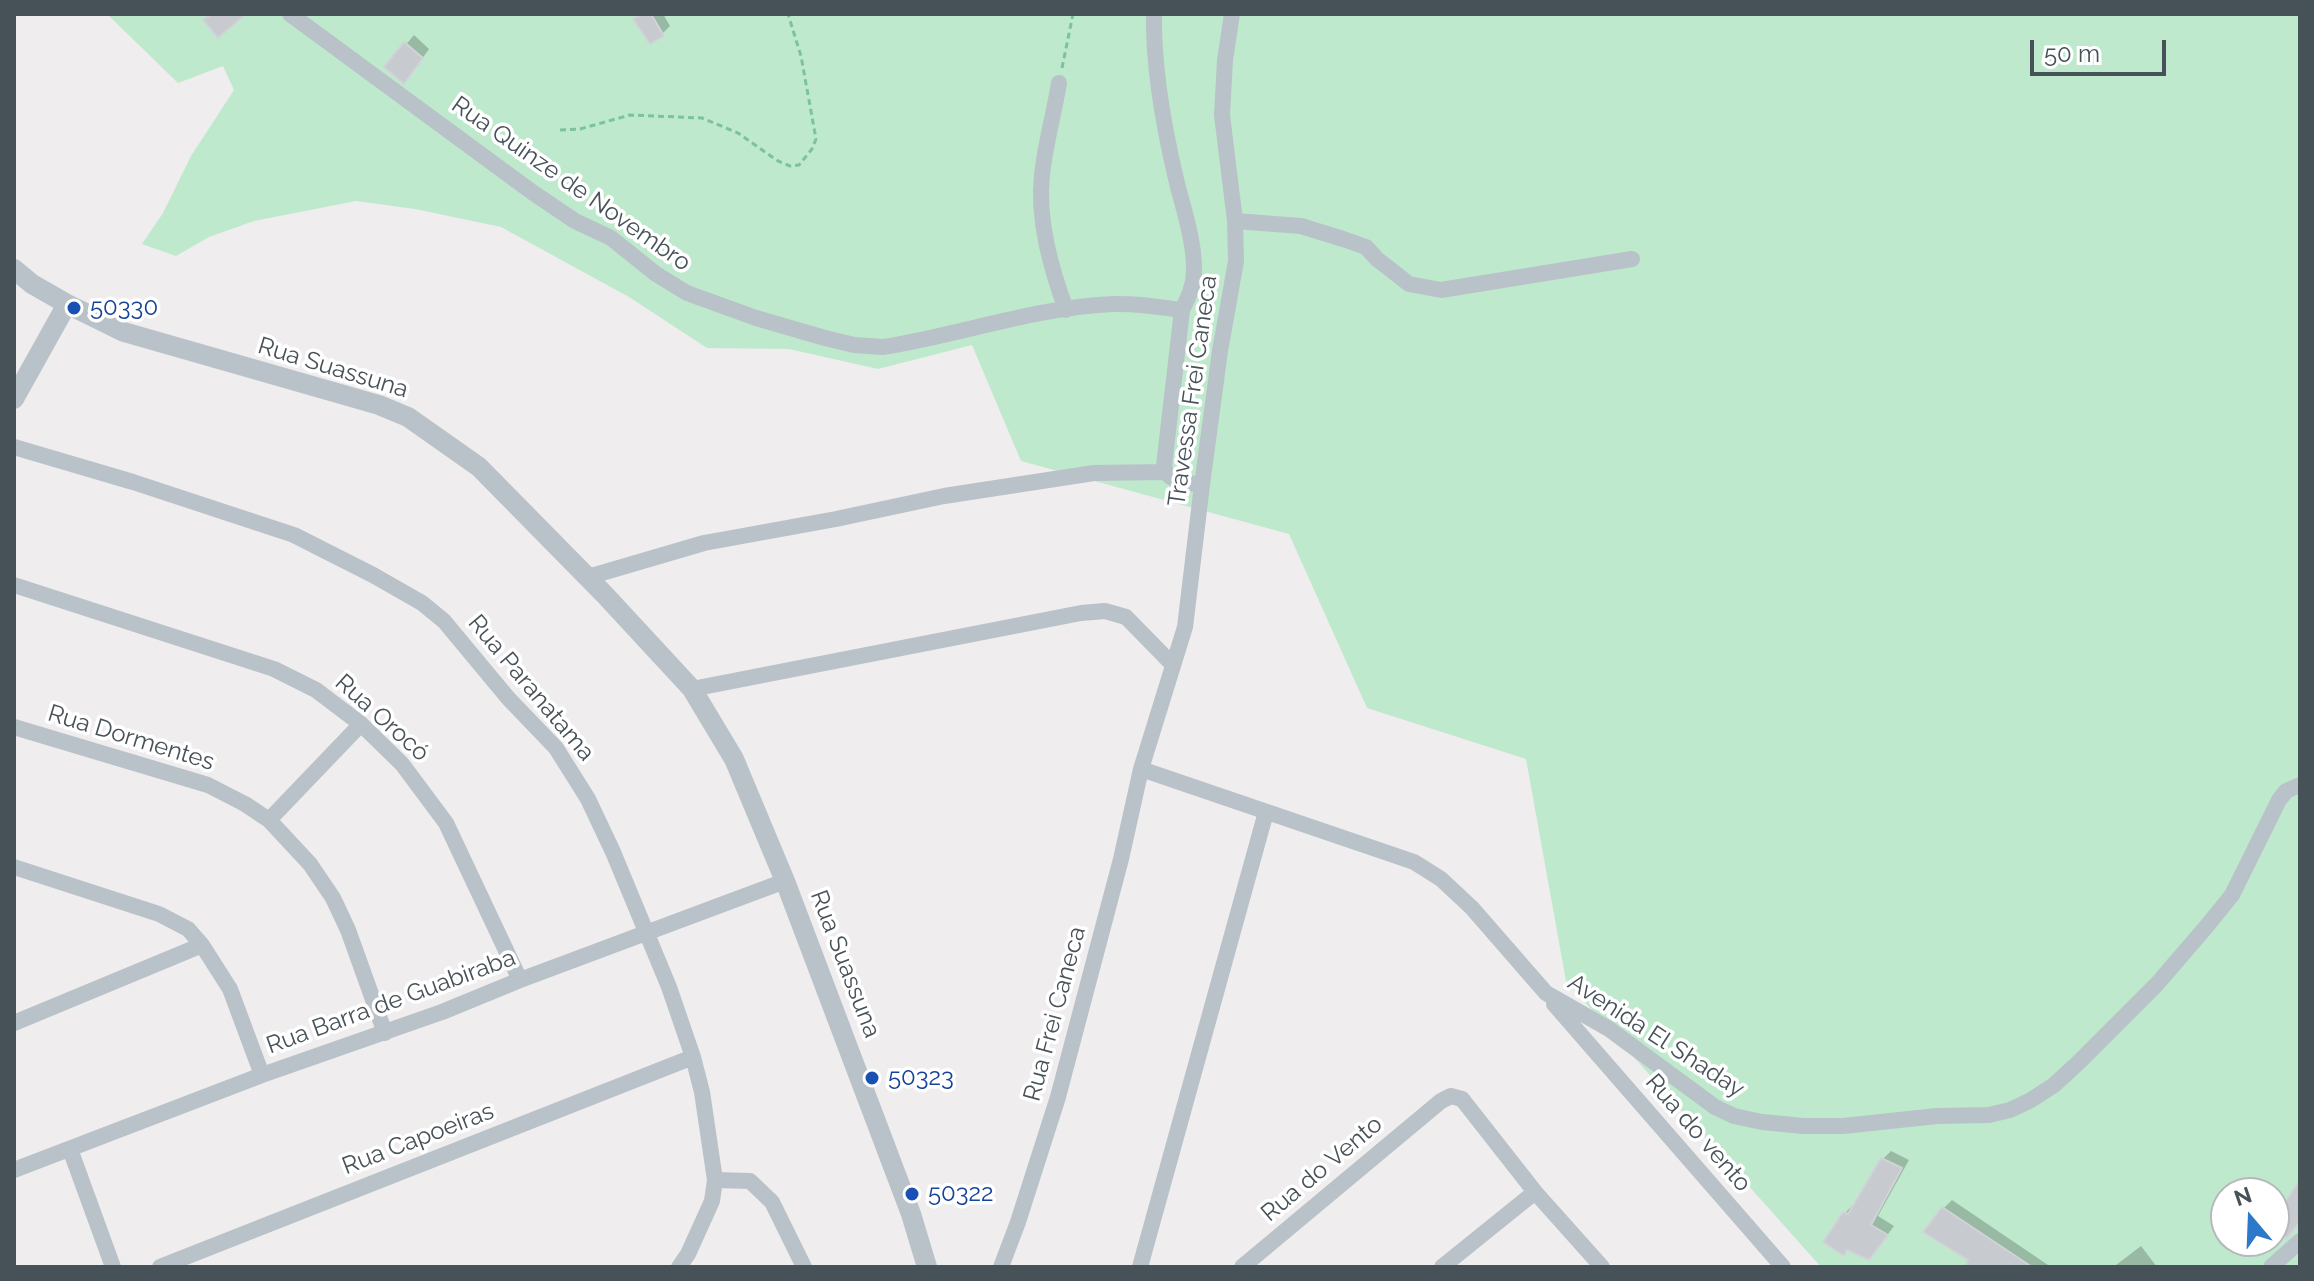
<!DOCTYPE html>
<meta charset="utf-8">
<style>
body{margin:0}
#map{position:relative;width:2314px;height:1281px;overflow:hidden;background:#efeded;font-family:Raleway,sans-serif}
canvas{display:block}
.frame{position:absolute;inset:0;border:16px solid #475158;pointer-events:none}
.north{position:absolute;left:2210px;top:1177px;width:80px;height:80px;box-sizing:border-box;background:#fff;border:2px solid #b5b9bc;border-radius:50%;rotate:341deg;font-size:22px;font-weight:700;line-height:32px;text-align:center;color:#475158}
.north::after{content:'';display:block;margin:auto;width:28px;height:36px;background:#2d79c9;clip-path:polygon(50% 0,100% 100%,50% 72%,0 100%)}
.scale{position:absolute;left:2030px;top:40px;width:136px;height:36px;box-sizing:border-box;border:4px solid #475158;border-top:0;padding-left:10px;font-size:24px;line-height:28px;white-space:nowrap;color:#475158;-webkit-text-stroke:6px #fff;paint-order:stroke}
</style>
<div id="map">
<canvas width="2314" height="1281"></canvas>
<div class="frame"></div>
<div class="north">N</div>
<div class="scale">50 m</div>
</div>
<script>
const g = document.querySelector('canvas').getContext('2d');
g.lineJoin = 'round';
function fillPath(path, color) { g.fillStyle = color; g.fill(path, 'evenodd'); }
function stroke(path, color, width, dash) { g.strokeStyle = color; g.lineWidth = width; g.lineCap = dash ? 'butt' : 'round'; g.setLineDash(dash || []); g.stroke(path); }
function label(font, color, halo, rows, align = 'center') {
  g.font = font + ' Raleway,sans-serif'; g.lineWidth = 7; g.setLineDash([]); g.textBaseline = 'middle'; g.strokeStyle = halo; g.fillStyle = color; for (const [text, x, y, turn = 0] of rows) {
    g.save(); g.translate(x, y); g.rotate((+turn || 0) * Math.PI / 180); g.textAlign = isNaN(turn) ? turn : align; if (halo) g.strokeText(text, 0, 0); g.fillText(text, 0, 0); g.restore();
  }
}
const green = new Path2D(`
 M110,14H2300V1267H1821L1566,981L1526,759L1367,708L1289,534L1021,461L972,345L878,369L789,349L707,348L629,297L501,227L415,209L356,201L254,221L209,237L176,256L142,244L163,213L191,156L234,90L223,66L178,83L108,15ZM2226,1193H2274V1241H2226Z`);
const shadow = new Path2D(`
 M641,14H663L670,26L662,34L636,19Z
 M414,35L429,49L412,73L387,67Z
 M1891,1151L1909,1160L1878,1216L1894,1226L1877,1249L1844,1214L1853,1205L1855,1206L1883,1159Z
 M1952,1200L2051,1267H1967L1970,1260L1944,1208Z
 M2235,1241H2256L2247,1250Z
 M2141,1246L2157,1267H2114L2116,1265Z`);
const building = new Path2D(`
 M212,14H246L218,38L203,20Z
 M643,14H651L664,36L650,44L633,19Z
 M404,42L423,58L404,84L384,67Z
 M1881,1158L1902,1168L1871,1225L1888,1235L1869,1260L1847,1250L1844,1256L1823,1242L1843,1212L1848,1214Z
 M2300,1180V1222L2287,1238L2274,1230V1219Z
 M1942,1207L2032,1267H1965L1968,1260L1923,1232Z`);
const path = new Path2D(`
 M1062,68L1073,14
 M560,130L580,129L630,115L702,118L738,133L778,161L790,166L799,165L812,149L816,139L801,56L788,14`);
const minor = new Path2D(`
 M290,14L532,192L575,221L611,238L656,274L687,293L756,318L825,338L854,345L883,347C960,335 1035,307 1114,304C1137,303 1159,307 1182,310
 M1154,14C1153,66 1164,128 1176,179C1183,208 1194,239 1194,269C1194,286 1189,296 1182,310L1164,466C1167,483 1187,482 1202,485
 M1059,83C1054,114 1045,145 1042,175C1037,220 1051,268 1066,310
 M1235,221L1301,226L1343,239L1366,247L1377,259L1409,284L1441,290L1632,259
 M14,447L133,482L294,535L373,575L422,603L444,621L508,698L556,748L588,799L613,852L669,987L693,1057L702,1092L715,1180L712,1201L688,1254L679,1267
 M588,577L704,543L836,519L944,496L1094,473L1165,472
 M14,585L274,669L316,690L361,724L402,764L446,823L520,980
 M692,689L1081,613L1105,611L1126,617L1173,665
 M14,727L208,785L245,804L269,820L310,864L333,898L348,930L385,1033
 M1141,769L1414,862L1441,879L1472,908L1546,993L1609,1029L1715,1107L1734,1116L1762,1122L1803,1126H1843L1937,1116L1989,1115L2010,1110L2031,1100L2054,1085L2079,1062L2157,984L2206,927L2232,895L2279,800L2286,791L2300,785
 M269,820L361,724
 M14,867L159,914L188,929L202,945L230,989L262,1075
 M1554,1004L1783,1267
 M14,1023L202,945
 M70,1149L113,1267
 M14,1170L262,1075L442,1012L520,980L785,881
 M715,1180L750,1181L772,1202L804,1267
 M160,1267L693,1057
 M1001,1267L1018,1222L1058,1097L1121,859L1141,769L1185,627L1202,485L1220,351L1236,261L1235,221L1222,115L1225,60L1232,14
 M1140,1267L1266,812
 M1242,1267L1441,1101L1451,1096L1462,1099L1535,1192L1602,1267
 M1442,1267L1535,1192
 M2271,1267L2300,1241`);
const tertiary = new Path2D(`
 M14,269L32,284L67,304L124,332L379,405L408,417L479,467L605,595L692,689L734,759L785,881L911,1214L927,1267
 M14,399L67,304`);
const markers = [
 [74,308,8,"#1a4fb4"],
 [872,1078,8,"#1a4fb4"],
 [912,1194,8,"#1a4fb4"]
];
const streetNames = [
 ["Rua Quinze de Novembro",571,184,35],
 ["Rua Suassuna",333,368,17],
 ["Travessa Frei Caneca",1193,391,-82],
 ["Rua Paranatama",531,688,50],
 ["Rua Orocó",382,718,42],
 ["Rua Dormentes",131,738,17],
 ["Rua Suassuna",845,964,69],
 ["Rua Barra de Guabiraba",391,1002,-20],
 ["Rua Frei Caneca",1055,1014,-75],
 ["Avenida El Shaday",1656,1036,33],
 ["Rua do vento",1698,1133,49],
 ["Rua Capoeiras",418,1139,-21],
 ["Rua do Vento",1322,1169,-40]
];
const transitNames = [
 ["50330",90,308],
 ["50323",888,1078],
 ["50322",928,1194]
];
fillPath(green, '#bfe9cd');
fillPath(shadow, '#0003');
fillPath(building, '#c7cacf');
stroke(building, '#d1d3d7', 2);
stroke(path, '#7bc39b', 3, [6, 4]);
stroke(minor, '#b9c2c8', 16);
stroke(tertiary, '#b9c2c8', 20);
for (const [x, y, r, color] of markers) { const dot = new Path2D(); dot.arc(x, y, r, 0, 2 * Math.PI); g.fillStyle = color; g.fill(dot); stroke(dot, '#fff', 3); }
label('24px', '#475158', '#fff', streetNames);
label('24px', '#164399', '#fff', transitNames, 'left');
</script>
